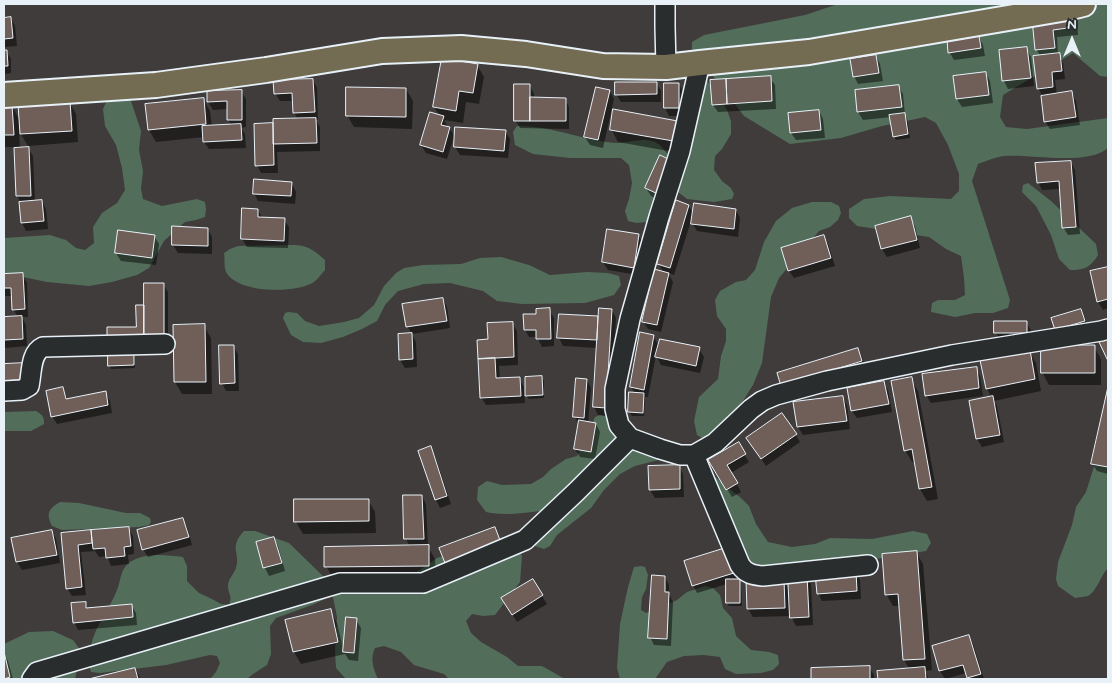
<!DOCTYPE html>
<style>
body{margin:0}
#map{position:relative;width:1112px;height:683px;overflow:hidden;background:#3f3c3b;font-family:Mynerve,sans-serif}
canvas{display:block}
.frame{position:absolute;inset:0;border:5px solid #e8f1f8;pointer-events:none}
.north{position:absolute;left:1047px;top:15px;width:50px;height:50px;-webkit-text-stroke:4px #2a2d2e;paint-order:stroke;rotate:0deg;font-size:14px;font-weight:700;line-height:20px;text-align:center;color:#e8f1f8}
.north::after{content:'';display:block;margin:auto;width:18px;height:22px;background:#e8f1f8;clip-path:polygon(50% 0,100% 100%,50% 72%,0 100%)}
</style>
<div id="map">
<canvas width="1112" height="683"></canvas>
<div class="frame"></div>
<div class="north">N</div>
</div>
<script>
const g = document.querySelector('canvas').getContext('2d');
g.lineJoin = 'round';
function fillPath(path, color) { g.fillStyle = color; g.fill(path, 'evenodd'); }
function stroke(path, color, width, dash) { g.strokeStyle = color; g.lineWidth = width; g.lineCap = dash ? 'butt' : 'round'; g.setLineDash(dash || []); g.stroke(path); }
const green = new Path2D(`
 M838,4H1108V77L1100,76L1073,53L1003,95L1000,117L1006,127L1027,129L1108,118V148C1087,166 1032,154 1004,156C996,157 986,161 978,164L972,181L1010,300L1008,308L993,313H975L955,317L931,312L932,303L938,300H955L965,295L964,278L961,256L946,249L929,237L857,226L849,218V209L864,199L890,196L951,199L959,191V174L948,145L936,123L925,117L882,126L841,138L790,144L744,116L692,49V42L704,35L805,15Z
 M702,78L706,79L727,110L731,121V134L722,149L715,156L714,170L722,181L731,188L734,194L732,199L714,202L687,199L678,192L675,175Z
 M110,94L131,101L141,131L139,150L143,171L141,189L143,199L162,206L197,199L205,202L206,209L205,217L196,220L185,222L164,241L149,268L137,275L112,282L89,286L47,282L4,273V238L50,235L66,240L76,248L85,250L94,243L93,227L102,213L117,203L125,190L122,168L116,145L105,126L103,109Z
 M517,126C551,125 583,141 617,143C631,143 639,137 655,142C660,144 663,149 667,153L668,187L647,222L636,223L628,221L625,211L629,199L632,183L629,165L621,158H570L533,154L515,145L513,132Z
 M1028,183L1051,201L1096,244L1098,255C1090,268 1084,270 1070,270L1059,259L1051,235L1036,206L1022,192L1023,185Z
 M812,202H831L839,206L841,213L838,220L830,227L819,231L779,278L771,297L762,363L753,385L727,426L714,435L702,438L697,435L694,421L699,397L718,379L721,356L726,341V329L717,316L715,300L720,291L736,282L746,280L755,270L764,242L776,221L792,208Z
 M290,245C306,244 314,250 325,260V270C321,274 318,279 314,282C296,294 232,294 225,269C224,264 225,258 224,253L230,249L238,246Z
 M501,257L529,265L550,275L587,272L608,273L619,276L621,285L614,295L585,303L522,304L497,301L483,291L450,283L424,284L398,291L385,305L377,321L362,329L343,337L321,343L303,342L291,335L283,318L285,313L288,312L297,313L305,321L319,326L344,322L359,318L374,305L384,286L396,273L404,268L423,265L461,264L480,258Z
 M36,411C43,415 44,417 44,424L31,431H4V412Z
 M600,415C613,417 628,433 642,437C644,438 647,437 650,437C660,437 667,439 675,446L666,458L635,466L620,474L604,490L591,508L557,535L550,546L544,549L535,546L533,537L544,516L541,511C522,513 505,516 486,512L477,500L478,487L487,481L502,485L531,484L543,477L551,469L566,459L577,456L595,417Z
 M1108,422V568C1100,576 1098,590 1088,596C1085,597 1079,597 1075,598L1058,586L1056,579L1058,562L1072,525L1076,507L1086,492Z
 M700,472L714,476L741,498L749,506L756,524L768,542L792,547L815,544L830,538L872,539L913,531L927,534L931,543L926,551L869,560L754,570L735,554Z
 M60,502L79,503L126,513H140L150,518L151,522L149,525L139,527L62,530L52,526C46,514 48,509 60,502Z
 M244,531H255L289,543L325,578L328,592L325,599L312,605L276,618L270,626L271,654L267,665L253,674L247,679H210L216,672L220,663L217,656L210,655L166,665L100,673L91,672C88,664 90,647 93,638C99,621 111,606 117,590C121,580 120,569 130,562C145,552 166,555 183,557L187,566V581L199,593L212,599L221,604L229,605C233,595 228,595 228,586C228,579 234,574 236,568C241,553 228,548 244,531Z
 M504,537L511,541L516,545L522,556L520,582L495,615L483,616L472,614L466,621L471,633L481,642L507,657L518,666H542L565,679H449L444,674L414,665L401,652L384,646L375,648C370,658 373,668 378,679H346L336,668L335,651L337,617L332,592L405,580L437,558Z
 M641,566L645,567L648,575L646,589L642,597L641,610L646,613L677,600L687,592L705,586L713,588L720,595L723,608L732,618L736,636L751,650L769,652L778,655L779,664L773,670L761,673L736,674L725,669L720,657L704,655L684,656L667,662L655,679H620L617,668L620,624L628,587L634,567Z
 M53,631L73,640L81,651L75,679H4V644L29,632Z`);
const shadow = new Path2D(`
 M1072,16L1077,23L1078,35L1057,37L1058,54L1063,63L1065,79L1055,80L1057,95L1072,93L1076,101L1080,125L1050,129L1045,121L1042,95L1038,88L1041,57L1036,49L1033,20Z
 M11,18L15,26L17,46L4,47V19Z
 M979,37L983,45L985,56L954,60L950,53Z
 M1026,49L1031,57L1034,86L1008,89L1004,81L1000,51Z
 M4,51H6L11,59V73L4,74Z
 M876,56L880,64L883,81L858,84L854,76Z
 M477,65L484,77L479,104L466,102L463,123L444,120L447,125V128H450L454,136L447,159L426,153L421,145L440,116L434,107Z
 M986,73L990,81L993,103L962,107L957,99Z
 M770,78L775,85L776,109L718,112L713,105Z
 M313,80L317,88L318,120H316L320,127V151L277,152L278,173H261L257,165L274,125L298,120L294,112V101H280L275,93Z
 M656,83L661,91V102H621L616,94Z
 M665,84H679L683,92V116H669L665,108Z
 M530,86L534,94V99H565L569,107V129L520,128L515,120Z
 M898,86L903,94L905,115L907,118L910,138L896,140L894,136L891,117L863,120L858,112L856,91Z
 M406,89L413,101L412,129L354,127L347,115Z
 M241,91L246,99V127L241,128L245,134L246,148L209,149L204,142V137L156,142L149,130L203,99L210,111L212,127L232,126L228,120V109L213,110L208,102Z
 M610,91L614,99L603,148L590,145L585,137Z
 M69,102L76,114L78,142L28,146L19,131L20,149L28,148L33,156L35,202L42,201L46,209L48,229L26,231L22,223L21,203L17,196L15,147H4V106H12L20,121Z
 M819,111L823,119L825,138L796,140L791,133Z
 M682,123L685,154L618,142L611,129Z
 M505,131L510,139L508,158L460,155L455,147Z
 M661,157L663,202L651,196L646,188Z
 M1071,162L1075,170L1080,234L1068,235L1063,227L1060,189L1042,190L1038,182Z
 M292,184L296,192L295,204L258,201L254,193Z
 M689,206L694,215L736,210L740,218L738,237L697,231L691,221L674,275L668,273L673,282L661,332L648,329L643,321L664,273L658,263Z
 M243,210H258L263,219L284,220L289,227L288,248L247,247L242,239Z
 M910,218L915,226L920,248L887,257L882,249L876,227Z
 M208,229L212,237V254L178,253L173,245Z
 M608,230L638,235L643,243L638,275L608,270L603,262Z
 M154,236L159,244L156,265L121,261L116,253Z
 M824,236L828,244L835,266L794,278L789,271Z
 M1108,268V308L1103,310L1098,302L1091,272Z
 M22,275L27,283L28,317H22L26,325L27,346L4,348V318L18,317L13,309V296H4V276Z
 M163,284L168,292V346L137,328L146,306Z
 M443,299L447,307L450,328L412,334L407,326Z
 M549,310L554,318V346L542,347L537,337H529L525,330L538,316Z
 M612,310L616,318L610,416L598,415L594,407L598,348L563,346L559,338L560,315L599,318Z
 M1081,310L1085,318L1088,329H1056Z
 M1026,322L1031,330V340H1000L996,333Z
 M512,323L517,331L518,365L499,366L500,380L519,379L524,387L525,403L486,405L481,397L489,340Z
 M174,326H204L211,338L212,394H182L175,382Z
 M412,334L416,342L417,367L405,368L400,360Z
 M653,336L659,346L699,349L704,357L700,373L661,365L656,355L648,397H645L644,416H632L629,412L635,393L631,387Z
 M233,346L238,354L239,391H226L222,383Z
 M1094,347L1101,359V385H1049L1042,372Z
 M858,349L862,357L866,369L787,394Z
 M1029,351L1036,363L1041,391L994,401L997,406L1004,442L982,447L977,439L992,398L987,389L982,361Z
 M133,353L135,356V368L111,369L109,365Z
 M25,364L31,387L4,389V366Z
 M976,368L980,376L983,396L931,403L926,395Z
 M542,378L544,381V398L529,399L526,395Z
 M911,379L918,391L938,499L927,501L920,489L915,462H912L905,450Z
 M587,380L591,388L588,423L596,424L600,432L595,459L580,457L575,449L580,425L574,416Z
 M884,383L888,390L892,412L857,418L852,411Z
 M63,389L68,400L105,393L110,401L112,413L57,424L52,416Z
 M1108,392V474L1097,471L1092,463Z
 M842,397L847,405L850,429L803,435L798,427L795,403Z
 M796,435L800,442L766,466L752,446Z
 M738,444L749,462L731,473L741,492L732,497L710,461Z
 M430,448L435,456L451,504L440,508L436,500L419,451Z
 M679,466L683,474L684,497L655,498L650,490Z
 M422,496L426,504L428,547L435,559L436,577L333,578L326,566L410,547L406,539Z
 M368,500L375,512L376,533L303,534L296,522Z
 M183,519L187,527L192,545L148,557L143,549Z
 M128,528L133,536L134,554L128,555L129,564L111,566L107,556L99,557L95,551L81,552L86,595L72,596L67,588L62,534Z
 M52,531L56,539L60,563L22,570L17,562L13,539Z
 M274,538L278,546L285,571L269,576L265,568L258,543Z
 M916,552L923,564L932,670L925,671L929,679H879V673L910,670L904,660L900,606H893L886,594Z
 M733,557L741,580H739L741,584L742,606H729L727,603V584L697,593L693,585Z
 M855,572L860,580L861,599L822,601L818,593Z
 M806,576L811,584L813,625L796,626L791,616L753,617L748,609L747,581L783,580L790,592Z
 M665,577L669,585V594L673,602L671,646L654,645L650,637Z
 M532,580L547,604L517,622L503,599Z
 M85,603L88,609L131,605L136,613L137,625L78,630L74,622Z
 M330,611L337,623L344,652L347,619L356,620L361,628L358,661L349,660L345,654L301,664L294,652L287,621Z
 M969,637L973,644L984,679H969L966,673L945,679L940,671L933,647Z
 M4,654L8,661L13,679H4Z
 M869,667L874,675V679H813L812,669Z
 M135,669L141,679H94Z`);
const building = new Path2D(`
 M1073,14L1075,27L1053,30L1055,48L1035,50L1032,19Z
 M11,17L13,38L4,39V18Z
 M979,36L981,48L948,53L947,40Z
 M1027,47L1031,78L1002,81L999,50Z
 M4,50H7L8,66H4Z
 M1060,53L1062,71L1052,72L1053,87L1037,89L1033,56Z
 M876,55L879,73L853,77L850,59Z
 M442,58L478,64L473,93L459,91L456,111L433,107Z
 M986,72L989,95L956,99L953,76Z
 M771,76L772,101L727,104L726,79Z
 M313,79L315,112L293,113L292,93L274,94L273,80Z
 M726,79L727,104L712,105L710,80Z
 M615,82H657V94L615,95Z
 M664,83H679V108H664Z
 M514,84H530V121H514Z
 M899,85L902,107L857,112L855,90Z
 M346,87L406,88V117L346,116Z
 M596,87L610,90L598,140L584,137Z
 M242,90V120H227V101L207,102V91Z
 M1072,91L1076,117L1044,122L1041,96Z
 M530,97L566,98V121H530Z
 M204,98L206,124L148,130L145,104Z
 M70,101L72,131L20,134L18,104Z
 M4,105H12L14,135H4Z
 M613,109L683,122L679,142L610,130Z
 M819,110L821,130L790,133L788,113Z
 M430,112L444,116L441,125L450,127L443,152L420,145Z
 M905,113L908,134L893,137L889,115Z
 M316,118L317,143L273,144V119Z
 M273,123L274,165L255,166L254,124Z
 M241,124L242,140L203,142L202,126Z
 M455,127L506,130L504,151L454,147Z
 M29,147L31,196H16L14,148Z
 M660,155L674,162L658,194L645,188Z
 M1071,161L1076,227L1062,228L1059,181L1037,183L1035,163Z
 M254,179L292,182L291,196L253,194Z
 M42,200L44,221L21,223L19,202Z
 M676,200L689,205L670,268L657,264Z
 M694,203L736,209L734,229L691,224Z
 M242,208L258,209V217L285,218L284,241L241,239Z
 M911,216L917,240L881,249L875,226Z
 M172,226L208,228V246L172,245Z
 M607,229L639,234L634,268L602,262Z
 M118,230L155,235L152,258L115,253Z
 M824,235L831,258L788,271L781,248Z
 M1108,267V299L1097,302L1090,271Z
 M654,269L669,273L657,325L642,322Z
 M23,273L25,309L12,310L11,288H4V274Z
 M144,283H164V339H144Z
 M443,298L447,321L406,327L402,304Z
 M136,305H144V339H107V327H136Z
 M550,308L551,339H536V330H524L523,314H536V309Z
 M599,308L612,309L606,408L593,407Z
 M1081,309L1085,321L1055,330L1051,318Z
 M559,314L598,316L597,340L557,338Z
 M22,316L23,339L4,340V317Z
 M994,321H1027V333H994Z
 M513,322L514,357L478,359L477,340L488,339L487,323Z
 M205,324L206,382H174L173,325Z
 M640,332L654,335L644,390L630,387Z
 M412,333L413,359L399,360L398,334Z
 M1108,338V361L1099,342Z
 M660,339L700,347L696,366L655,357Z
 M219,345H234L235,383L220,384Z
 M1041,345H1095V373H1041Z
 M858,348L862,361L781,386L777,373Z
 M1030,350L1035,379L986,389L980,360Z
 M108,352H134V365L108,366Z
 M495,358L496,378L520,377L521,396L480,398L478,359Z
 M25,363L27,379L4,381V364Z
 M977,367L979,388L925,396L922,374Z
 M542,376L543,395L525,396V377Z
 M912,377L932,487L919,489L912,449L904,451L891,381Z
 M576,378L587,379L584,418L573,417Z
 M884,381L889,404L851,411L847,388Z
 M63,387L66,399L106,391L108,405L51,417L46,391Z
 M1108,387V467L1091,464Z
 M629,392L644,393L643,413L628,412Z
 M843,396L847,421L797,427L793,402Z
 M993,396L1000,435L976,439L969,401Z
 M782,413L797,434L761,459L746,438Z
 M579,420L596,423L591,452L574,449Z
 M739,442L746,454L727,465L738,483L726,490L708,460Z
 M431,446L447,496L435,500L418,451Z
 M680,465V489L649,490L648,466Z
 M403,495H422L424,539H404Z
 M294,499H369V521L294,522Z
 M183,518L189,537L142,550L137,530Z
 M129,527L131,546L124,547L125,556L106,558L105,548L93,549L91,530Z
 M495,527L501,543L445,563L439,548Z
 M52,530L57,555L16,562L11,538Z
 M91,530L92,543L78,545L82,587L66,589L61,533Z
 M274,537L282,563L263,568L256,542Z
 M429,545V566L324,567V547Z
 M729,547L737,572L692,586L684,561Z
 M917,551L925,659L903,660L898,594L885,595L882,554Z
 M856,571L857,591L817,594L815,573Z
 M652,575L665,576V592H669L667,639L648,638Z
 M788,575H807L809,617L790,618Z
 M533,579L543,595L512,615L501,598Z
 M726,579H740V603H726Z
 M784,579L785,608L747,609L746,580Z
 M86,602V608L132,604L133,617L73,623L71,603Z
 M331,609L338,642L293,652L285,620Z
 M346,617L357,618L354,653L343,652Z
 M969,635L981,674L967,678L963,665L939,671L932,646Z
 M4,652L10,677L4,679Z
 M870,666V679H811V668Z
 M925,667L926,679H878L877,671Z
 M135,668L138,679H89Z`);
const minor = new Path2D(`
 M665,4V27L666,67
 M700,63L680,151L659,217L630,319L615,389V409L619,425L630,438L660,449L680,455H694L715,443L751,409L762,401L776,395L827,381L952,355L1101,331L1108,329
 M4,391L22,390L29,386C32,373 30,353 43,347L165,344
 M694,455L740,565C746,574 753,575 763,576L868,565
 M32,679L37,672L340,583H423L525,540L576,492L630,438`);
const major = new Path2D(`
 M4,95L156,85L266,70L382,51L461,48L526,54L603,66L666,67L700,63L809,52L1067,8L1083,4`);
fillPath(green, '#536d5b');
fillPath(shadow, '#0007');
fillPath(building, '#705e59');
stroke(building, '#e8f1f8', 1);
stroke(minor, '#e8f1f8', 22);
stroke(major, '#e8f1f8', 28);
stroke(minor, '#2a2d2e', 19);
stroke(major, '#736b52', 24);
</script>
